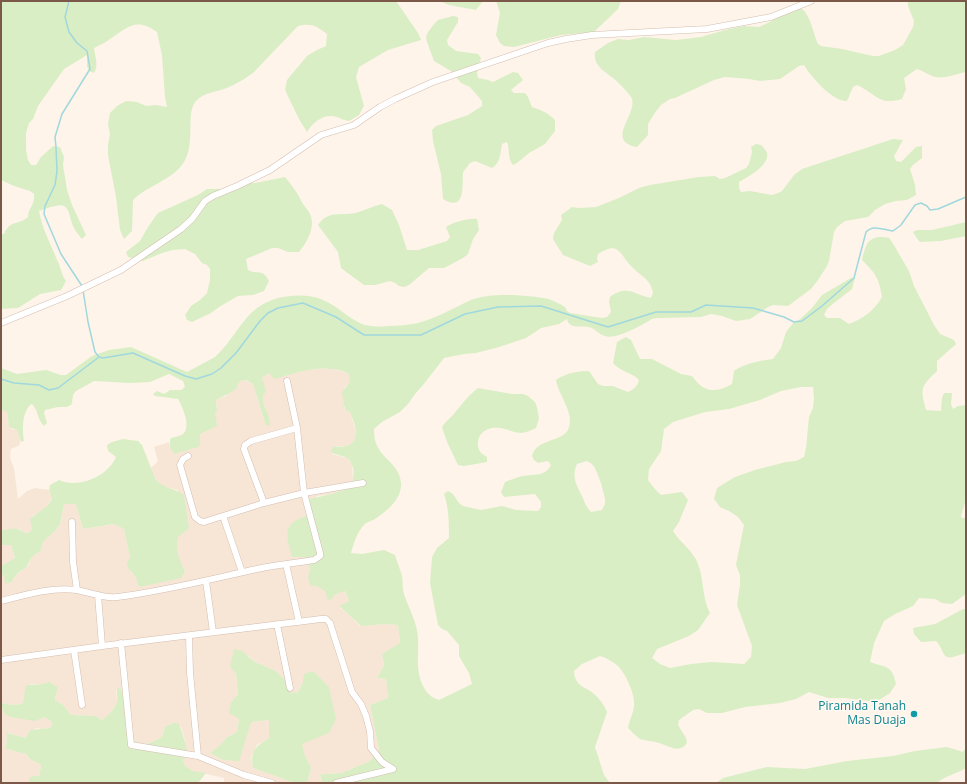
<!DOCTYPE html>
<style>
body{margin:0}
#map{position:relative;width:967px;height:784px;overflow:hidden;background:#fef4e9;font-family:"Open Sans",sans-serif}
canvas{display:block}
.frame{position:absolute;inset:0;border:2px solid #7c5849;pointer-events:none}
</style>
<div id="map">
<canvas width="967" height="784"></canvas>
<div class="frame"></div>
</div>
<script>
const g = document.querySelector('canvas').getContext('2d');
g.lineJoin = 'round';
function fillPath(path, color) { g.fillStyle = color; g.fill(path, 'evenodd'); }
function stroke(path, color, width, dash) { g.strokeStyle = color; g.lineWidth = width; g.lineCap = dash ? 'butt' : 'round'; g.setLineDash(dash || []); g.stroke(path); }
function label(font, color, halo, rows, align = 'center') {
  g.font = font + ' "Open Sans",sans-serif'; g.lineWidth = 3; g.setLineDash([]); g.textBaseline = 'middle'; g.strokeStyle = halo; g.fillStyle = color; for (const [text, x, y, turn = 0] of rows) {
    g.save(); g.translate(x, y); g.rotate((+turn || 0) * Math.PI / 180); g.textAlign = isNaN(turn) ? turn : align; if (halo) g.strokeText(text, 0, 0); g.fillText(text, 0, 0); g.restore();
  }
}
const residential = new Path2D(`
 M330,368L348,373L350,378V383L344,388V408L345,410L350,412L357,436L354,441L351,444L346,446H336L332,454L347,458L352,465L353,481L350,488L331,494L317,496L307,515L289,526L288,535L306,557L310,569L308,577L316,586L334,595L345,591L349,601L339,607L348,614L360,626L387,624L398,625L400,644L382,654L384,665L377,678L386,679L388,698L370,705L379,750L370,761L342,773L325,774L320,776L322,783H307L311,768L304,753L301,744L315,738L303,682L298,692L291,693L286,681L276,671L255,662L248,655L236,673L238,694L231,702L239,718L237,732L227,737L219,746L210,753L223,760L251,722L269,720V738L257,745L251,757L253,768L295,783H224V778L193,771L185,766L183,760L185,740L181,727L175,723L170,724L164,729L162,737L150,743L138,745L133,738L130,718L121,689L119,688L116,691L117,701L115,706L107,718L102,720L96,716L71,715L63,705L55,700L58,687L49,682L42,684H30L22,704L11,705L2,703L1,705V575H4L12,582L16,575L28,566L31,558L41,550L43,542L55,531L60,524L64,504H75L77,508L83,529L115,524L124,529L130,558L131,572L135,575L139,587L185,571L178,558L176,546L178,537V490L162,486L155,478L151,468L158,461L154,447L169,442L170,447L179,452L200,445V435L204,432L217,408L216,400L226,396L240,381L245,380L253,384L266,426L268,413L264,405L263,397L264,395L262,378L269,373L271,375L295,373L307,370Z
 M1,410L7,412L8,422L12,429L17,430L20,439V444L18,446L11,449L10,458L14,468L18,499L27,491L35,488L49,490L52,498L47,506L42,511L33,516L32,528L30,532L25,533L20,529L1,531Z
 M1,545H11L15,559L1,566Z
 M1,705L4,713L10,717L37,720L45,717L52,722V726L50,728L42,729L36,728L26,738L7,733L6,749L26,754L31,760L40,764L41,766L39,777L29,778V783H1Z`);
const green = new Path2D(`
 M1,1H396L418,33L421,40L388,50L359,67L356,77L364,106L359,115L349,121C344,120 341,119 337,117C324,113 314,121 307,132L299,119L285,90L287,80L307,56L317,50L326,46L327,34C316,26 312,23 298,26L253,73C245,79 236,84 227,88C217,92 204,92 196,101C185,113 196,143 184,162C173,180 148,185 133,200L132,231L124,239L120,230L116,197L108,155V145L110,134L108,124L110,113L117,106L126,101L137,102L146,106L156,105L167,107L165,97L162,55L157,32C136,17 128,27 110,39C105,43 99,45 94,48C95,57 99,65 94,73L89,71L87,66V55L64,69L38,106L33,119L29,123L26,133V150L28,160L31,165H36L41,157L53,146L60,147L64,157L63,165L67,190L72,205L86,235L82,239C79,235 75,231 73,226C70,220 70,209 64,206C60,203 44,209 39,211C42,229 51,244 57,260C61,267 61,274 66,281L61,290L40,294L18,308L1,309V234H4C11,219 17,226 28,217C29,206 35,206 34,194L30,191L14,186L1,180Z
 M441,1H483L476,10C467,8 446,6 441,1Z
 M496,1H621L618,9L594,32L561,35L514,47L504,46L500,43L496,35L500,13Z
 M908,1H966V72C955,74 946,79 935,77C929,75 923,71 917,69L904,78L906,89L902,99C878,106 877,94 857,85L853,87L847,101C833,102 811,77 804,65L799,66L780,79L760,81L749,79L725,77L714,80L675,98L670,99L661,105L654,114L648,124V135L637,147C605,141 637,115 632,99C631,96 628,93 626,91C622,86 618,82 613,78C604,71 593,65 595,52L608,43L618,39L629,40L644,37L676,40L701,37L729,29L744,26L759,27L772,21L781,9C787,8 795,6 800,8C810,12 814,36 818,44L821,46L842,49L873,56H879L895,50L903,45L913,27L914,21L908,6Z
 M453,16L458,17V22L447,40L448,45L456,51L478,54L481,58L477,73L478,78L488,80L493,82L513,72L518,73L523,80L511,90L514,93H525L528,97L532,107C541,110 548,113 555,120V131L545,144L529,153L517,163L513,165C507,158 510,149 507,142L502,144C500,154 501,162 492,168L475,161L470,163L463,172C462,185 466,213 443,199L441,174L433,141L432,130L436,126L468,115L482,106V101L470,87L461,83L451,71L434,61L427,42L426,37L428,32L434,24L438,20Z
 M893,139L903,140L894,156L896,161L901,162L916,147L922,146V158L913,165L910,169L915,185L916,195L907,200L896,201L885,204L875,210L868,217L845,221L837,227L834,232L829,261L827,266L818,280L811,289L788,306L773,305L768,307L750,319L736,321L722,316L711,314L701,317L657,318L652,319C642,325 616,340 605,336C598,334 595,328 588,327C580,326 569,329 567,319L559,324L541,328L526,338L499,347L476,353L464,354L444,358L423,385L415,394L408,404L400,412L382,422L374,429C373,459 399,459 401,483C402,499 387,511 375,519C372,521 366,522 364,525C357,532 354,543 351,553L362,554L384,550L395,555C397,562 400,569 402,576C403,582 402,588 404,594C409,609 417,622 418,638C419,651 416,665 420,678C423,688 428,697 439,700L472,684L469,673L459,656V645L447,631L442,629L438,625L430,583L432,557L437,548L449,538C449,523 449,508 444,494L448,491L453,494L459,503L463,506L481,510L502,506L516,510L538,511L541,507V502L535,494L504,497L501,492L505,482C511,480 517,477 523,476C534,474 545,477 551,465L548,461L538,463L534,460L532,456C536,439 561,442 568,430C576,414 558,395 556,380C566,373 578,371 589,371L598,384L603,386H613L628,392C634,389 637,387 639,380C632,372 620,372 613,363L617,342L626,337L631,340L640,359H652L681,374L692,376C703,392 715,394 732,384L734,371C745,363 760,361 773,359L781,348L786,332L794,322L799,320L812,308L822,295L851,278H855L852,289L834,303L827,309L824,315L827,318H840L849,324C864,318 874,311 882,297C879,278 876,274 862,260C866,243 869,234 889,238L892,242L909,271L914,286L934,325L940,334L954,340L956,344L937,361V371C921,386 920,388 926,410L941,411L942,398L944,393H952L951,404L953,409L958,406L966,405V499L961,516L962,518H966V594L952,604L942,603L935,599L919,598L913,606L895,614L884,621L874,643L870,662C887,668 892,665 896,684L890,693L876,702L846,698H828L809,692L796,699L780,703L745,707L722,713H707L699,709L693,710L679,720L678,725L686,738L687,743C679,754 669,746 659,743C653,741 646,741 640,739C636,736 632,732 628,728C629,721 633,714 634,707C636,696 626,675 619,667C614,662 607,658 600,656L582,664L574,671C575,687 585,686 594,694C600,699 604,705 607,712L595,747L604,775L610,783H322L320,775L325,774L342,773L370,761L379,750L370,705L388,698L386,679L377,678L384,665L382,654L400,643L398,625L387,624L361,626L348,614L339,606L349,601L345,591L334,595L332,599L328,600L325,591L316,586L310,585L308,577L310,569L306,557H292C290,549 284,532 290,525C293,521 302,518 307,515L310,499L331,494L350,488C354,479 356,467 348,459C345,456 337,455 332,453L331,451L333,447C338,446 342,447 346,446C363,441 354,423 350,412L345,410L342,393C346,384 353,385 348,373C324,363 299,372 274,379L269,373L262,378L266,390L263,397L264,405L268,413L270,425L266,426L253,384L246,380L240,381L237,385V388L230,393L216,400L217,411L215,413L217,426L202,433L200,435V445L198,447L174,454L170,447V439C174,436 181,437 184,433C191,425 182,406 178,399L155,396L153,394L157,391L164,394L170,390H181L185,387L183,381L169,374L150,382L130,383L94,381L76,391L73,395L72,403L71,405L66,407H58L45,410L44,413L47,423L44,426C36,417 39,411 32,404L30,405C22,413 22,430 24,441L21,442L17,430L9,427L7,412L1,410V368L17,374L46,370L61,375H66L92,356L109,350L131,347L187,372L215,357C239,335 244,307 278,298C292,295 309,294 323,300C336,305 346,316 358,322C366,327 379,327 388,326C398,326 409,325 418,323C436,318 454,308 471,300C491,292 528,295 549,299C554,301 560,304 565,307L567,311L570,313L602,318L607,317L611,312L609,302L610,297C628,284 634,295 651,298C652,295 654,293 652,289C649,278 638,274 631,266C625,261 622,250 613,248C608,248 603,251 598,254L597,259L598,262L590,266L563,255L553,239L554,233L562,220L561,215L572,207L578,208L596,207L619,198L639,188L650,185L699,177L715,176L720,179L725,178L746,168L749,164L752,152L751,147L756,144L761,145C763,147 766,150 767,153C770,165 748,177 739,182V188L741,192L750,191L772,195L778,193L782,191L794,175L802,169ZM801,387H813L814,398L813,408L809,417L806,448L804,457L796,461L786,462L755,470L735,477L717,488L714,499L720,507L729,511L738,517L744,525L736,565L740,575V585L737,605L752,646L751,657L744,664L711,662L691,664L670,668L660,664L652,658L657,649L689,636L698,630L710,613C702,598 704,580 698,564C693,550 680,543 673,531L679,522L688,500L682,492L661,495L654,488L648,480L649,469L661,451L664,429L673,422L705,412L729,409L760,400L781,391ZM587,461L592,464L595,468L601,483L605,499V504L602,510L591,512C587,508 585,504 583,498C577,486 571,477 577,464Z
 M285,177C292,185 298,194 303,204C305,207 308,210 310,214C316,227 307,242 299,252H288L278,248H272L246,259L248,270C257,275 263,268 269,281L264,291L253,295L238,296L219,307L211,313L192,322L187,320L185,315L191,306L200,300L207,293L210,280V269L207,265L202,263L195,254L185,249L173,250L162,253L143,261L128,257L126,252L140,241L148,227L158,213L198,195L207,189H222L238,183H255Z
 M382,204L392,210L399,225L407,250H418L447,241L450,237L446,227C454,222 468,218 477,219L479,230L473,239L468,254L463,258L444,268H429L409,285L404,287L399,286L395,283L390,281L375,285H364L341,268L338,252L318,225C328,210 340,216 355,213C364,211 373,206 382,204Z
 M966,222V236L941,241L920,242L916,237L913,232L917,230H932Z
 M478,388L512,394H523L528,396L535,402L537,408L539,418L536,428C531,430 526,433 521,433C515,433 510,430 505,429C492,425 477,430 478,445C478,451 482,454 487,457V462L464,466L458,465L447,442L442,427C445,422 449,419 453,415C462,404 467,397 478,388Z
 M123,439L138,441L142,445L155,478C162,489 174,487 184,495L189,528L178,537C175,550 179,559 185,571L181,578L139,587L135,576L128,568L127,563L130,558L124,529L114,524L83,529L77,508L75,504H64L60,524L55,531L43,542L41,550L31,558L26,568C19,571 15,575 12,582L5,584L4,575H1V566L15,558L11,545H1V531C11,529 16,526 25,533L30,532L32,528L30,519L47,506L52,499L49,490L50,485L59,480C79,489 108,476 116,457L108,451L107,445L112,442Z
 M963,609H966V653C961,654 958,656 953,657C942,660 943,647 936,641L921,642L914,634L913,628L935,624Z
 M234,649L242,651L255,662L276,671L286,681L291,693L298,692L303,682L304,674L313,671L329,687L336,719L329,733L302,744L304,753L311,768L307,783H295L253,768C250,750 255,747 269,738V720L251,722L239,761L223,760L210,753L219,746L227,737L237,732L239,719L229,713L231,702L238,694L236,673L230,667Z
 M49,682L58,687L55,700L63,705L71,715L96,716L102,720C107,717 115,708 117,702C118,697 116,693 117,689L119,688L121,689L130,718L133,738L138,745L150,743L162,737L165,727L173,723H178C180,726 180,728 182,732C184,742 191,750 183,760L185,766L193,771L206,773L198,783H29V778L34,776H39L41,766L40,764L31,760L26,754L6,749L7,733L26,738L30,730L50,728L52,726V722L45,717L35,721L10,717L4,713L1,705L2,703L11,705L22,704C26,697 23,690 27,685L42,684Z
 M947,747L963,752L966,747V768C957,774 942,777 937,783H716L723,778L767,767L805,769L847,761L893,756L915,751Z`);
const stream = new Path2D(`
 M69,1L65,17L69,32L77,43L87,51L90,69L62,114L55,137L56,147L57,171L55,185L45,206L44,214L61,254L82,286
 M83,290L88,322L95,352L99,357
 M1,379L14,383L39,385L49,390L58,388L99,357L103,358L133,353L185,376L196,379L212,374L221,368L236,353L260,321L268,313L278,308L303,303L336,317L364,335H421L465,314L498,307L541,306L608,327L656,312H691L706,305L753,308L784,317L794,322L802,321L822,306L854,278L866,232C873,224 884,230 893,231L901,225L915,205L921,203L927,206L930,210L938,209L966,197`);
const minor = new Path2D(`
 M1,323L67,296L121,270L181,229L192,219L205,201L213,196L237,186L270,170L321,135L354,125L380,107L395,99L433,82L548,43L566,39L592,35L707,29L771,17L811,1
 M188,456L183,459L180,465L195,517L200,521L204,522L264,503L304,493L363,483
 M264,503L244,449L245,445L251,441L297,428
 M223,516L242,572
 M72,522L73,562L77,590
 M286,564L299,622
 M206,581L213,632
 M98,595L102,646
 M1,601C25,595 50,587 76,590C90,592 103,599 117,597C165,591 211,579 257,569C276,565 295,563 314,560L320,556V553L304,493L297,428L287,381
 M277,624L290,688
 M189,636L190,673L198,756
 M121,643L131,745L198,756L244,775L272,783
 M74,650L82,705
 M1,660L102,646L321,619H326L330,623L352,692L361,704L366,716L370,731L371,748L382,762L393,769
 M336,783L393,769`);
const markers = [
 [914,714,4,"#0f9aa8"]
];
const cultureNames = [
 ["Piramida Tanah",906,707],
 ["Mas Duaja",906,721]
];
fillPath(residential, '#f7e6d6');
fillPath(green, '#d9eec5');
stroke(stream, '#a0d8dd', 1.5);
stroke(minor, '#d4bdb0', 7);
stroke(minor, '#fff', 6);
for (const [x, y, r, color] of markers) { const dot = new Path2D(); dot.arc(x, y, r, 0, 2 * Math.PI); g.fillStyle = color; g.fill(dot); stroke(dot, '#fff9f1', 1.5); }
label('12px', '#0d838f', '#fff9f1', cultureNames, 'right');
</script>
